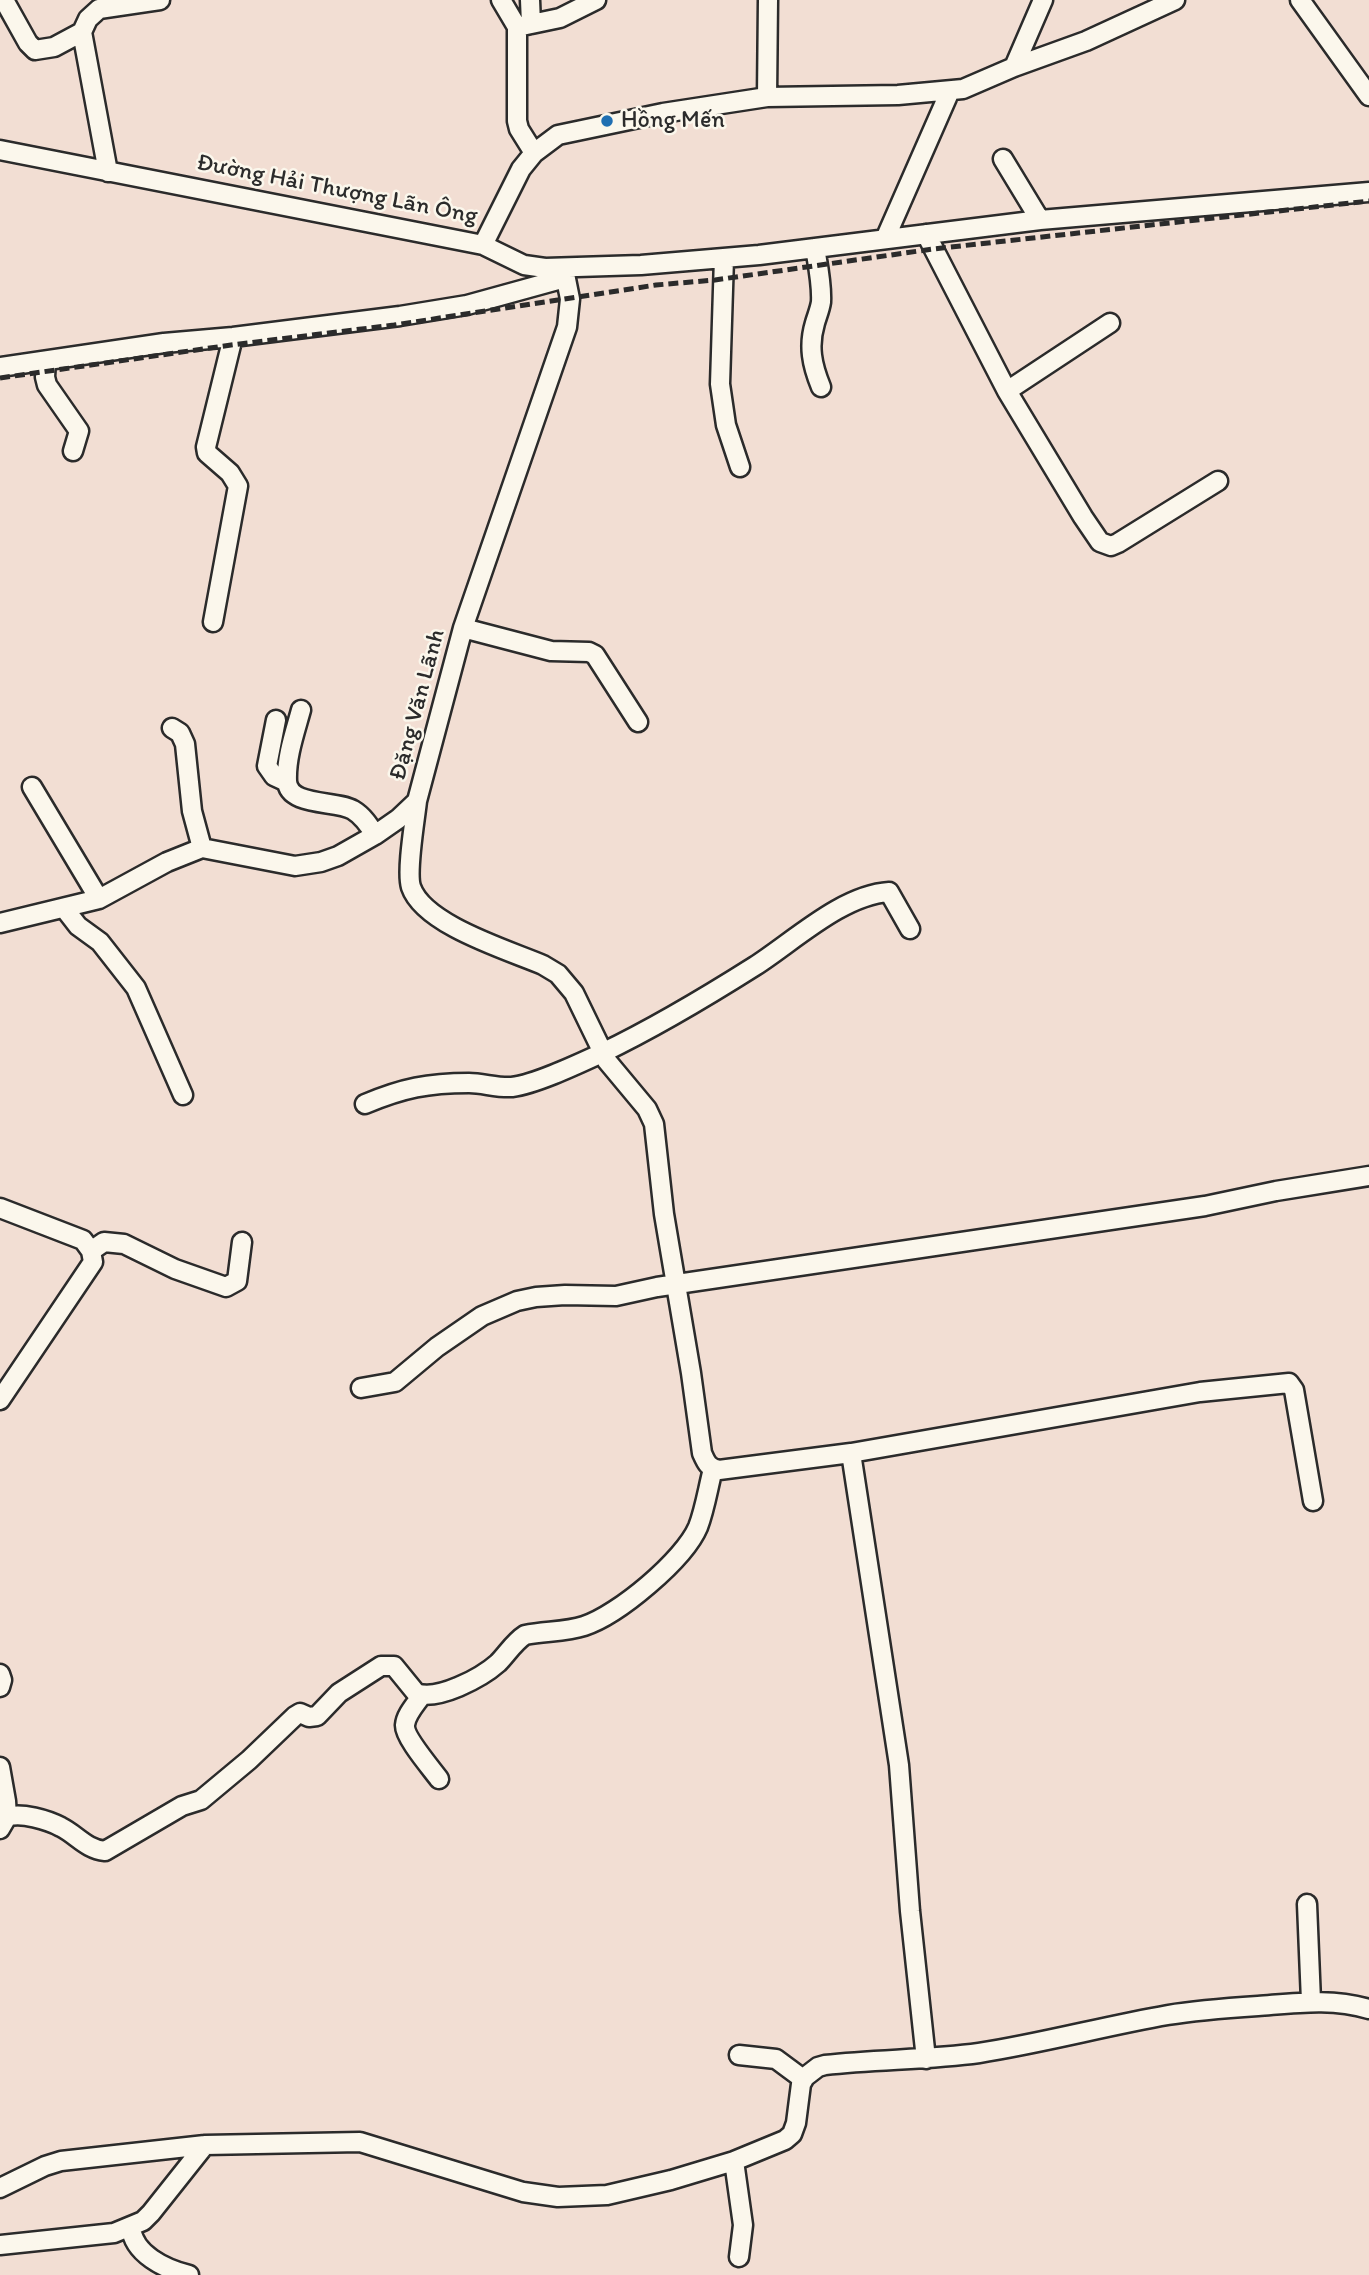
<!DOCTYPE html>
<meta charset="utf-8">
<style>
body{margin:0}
canvas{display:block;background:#f2ded3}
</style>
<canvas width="1369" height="2275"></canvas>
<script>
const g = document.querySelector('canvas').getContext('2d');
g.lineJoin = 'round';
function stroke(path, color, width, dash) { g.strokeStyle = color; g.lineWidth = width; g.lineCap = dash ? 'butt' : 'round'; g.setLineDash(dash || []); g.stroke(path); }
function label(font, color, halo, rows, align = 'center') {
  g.font = font + ' Itim,sans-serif'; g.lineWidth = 5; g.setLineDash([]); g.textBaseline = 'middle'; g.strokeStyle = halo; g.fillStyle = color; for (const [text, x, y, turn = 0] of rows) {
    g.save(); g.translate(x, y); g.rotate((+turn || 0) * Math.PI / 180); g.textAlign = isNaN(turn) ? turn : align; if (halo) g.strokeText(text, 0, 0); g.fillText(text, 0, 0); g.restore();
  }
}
const minor = new Path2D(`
 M4,0L28,43L35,50L54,47L82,32
 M501,0L517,27
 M530,0L531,24
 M1300,0L1369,96
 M1014,67L1043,0
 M767,97L768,0
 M0,150L483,245L521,169L534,153L558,135L663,113L767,97L898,95L963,89L1014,67L1086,41L1175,0
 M534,153L519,129L517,121V27L560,18L596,0
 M1003,159L1040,220
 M108,172L82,32L88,19L99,9L160,0
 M926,234L1007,391L1083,517L1100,542L1111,546L1118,543L1218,481
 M885,239L950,91
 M483,245L524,265L545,268L641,265L759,255L1040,220L1369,192
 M815,248C818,266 822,284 821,302C820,309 817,316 815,323C808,346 812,365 821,387
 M724,258L720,384L726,425L740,467
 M46,361L45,377L47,385L79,431L73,451
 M0,367L164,343L233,337L400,316L467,305L565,278
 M1007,391L1110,323
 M213,622L238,486L230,473L207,453L206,447L233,337
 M463,628L551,651L589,652L595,655L638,722
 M301,710C295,732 286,757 287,781C288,807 337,800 353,810C363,816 369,825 375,835
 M276,720L267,766L274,776L287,782
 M172,728L180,733L185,744L192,811L202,848
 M32,787L99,899
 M417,801C415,820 406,871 411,887C424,925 508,950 543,965L558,974L574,993L607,1061L647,1109L654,1124L664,1214L691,1373L702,1453C706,1462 708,1468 719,1470L851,1453L899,1765L910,1911L926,2059
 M64,908L78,926L100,942L136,988L183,1095
 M0,923L99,899L167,862L202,848L295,866L321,862L338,856L375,835L398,819L417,801L463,628L567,327L570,299L564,269
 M365,1104C403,1088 428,1083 469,1083C483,1083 497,1088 512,1087C536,1084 578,1064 602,1053C654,1028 706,997 755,966C794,941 842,895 889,892L910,929
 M0,1208L83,1240L91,1251L93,1262L0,1400
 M91,1251L104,1242L124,1244L175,1269L226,1287L237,1281L242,1242
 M361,1388L395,1382L437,1347L482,1316L517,1301L536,1297L565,1295L616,1296L657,1287L1205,1206L1276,1191L1369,1176
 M851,1453L1200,1392L1289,1383L1294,1390L1313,1501
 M0,1674L2,1680L0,1687
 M422,1695C416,1704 406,1714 405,1725C404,1737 431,1768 439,1779
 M0,1767L6,1801L7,1817
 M0,1829L7,1817C21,1812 48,1820 61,1827C77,1835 86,1849 105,1851L182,1806L201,1800L249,1760L295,1716L300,1713L309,1717L317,1716L339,1693L381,1666H394L416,1693C438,1701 481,1678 498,1663C507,1654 514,1642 525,1635C545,1631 566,1632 584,1626C618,1615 684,1560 698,1527C705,1509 708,1488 713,1469
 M1307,1904L1311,2001
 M739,2055L776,2059L803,2079
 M734,2161L743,2225L739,2257
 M0,2188L45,2166L61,2161L205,2145L360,2142L523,2192L558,2197L607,2195L671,2180L734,2161L785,2140L792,2134L796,2123L801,2084L805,2077L818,2067L825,2065C877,2059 928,2060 979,2053C1043,2043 1105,2026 1168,2015C1198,2010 1228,2008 1258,2006C1297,2003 1332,1998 1369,2009
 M131,2227C133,2254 165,2269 189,2275
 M0,2245L114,2233L143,2221L151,2213L205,2145`);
const rail = new Path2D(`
 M0,378L231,345L394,325L656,285L715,280L933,249L1369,201`);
const markers = [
 [607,121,7,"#1f6fb2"]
];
const poiNames = [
 ["Hồng Mến",621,121]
];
const streetNames = [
 ["Đường Hải Thượng Lãn Ông",337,190,11],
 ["Đặng Văn Lãnh",418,705,-75]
];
stroke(minor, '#2b2b2b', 23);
stroke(minor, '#fbf7ec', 18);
stroke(rail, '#2b2b2b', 5, [10, 5]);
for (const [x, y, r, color] of markers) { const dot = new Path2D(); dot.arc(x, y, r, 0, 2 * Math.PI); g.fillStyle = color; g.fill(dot); stroke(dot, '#fbf7ec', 2.5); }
label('24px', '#2b2b2b', '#fbf7ec', poiNames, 'left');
label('24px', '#2b2b2b', '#fbf7ec', streetNames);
</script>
